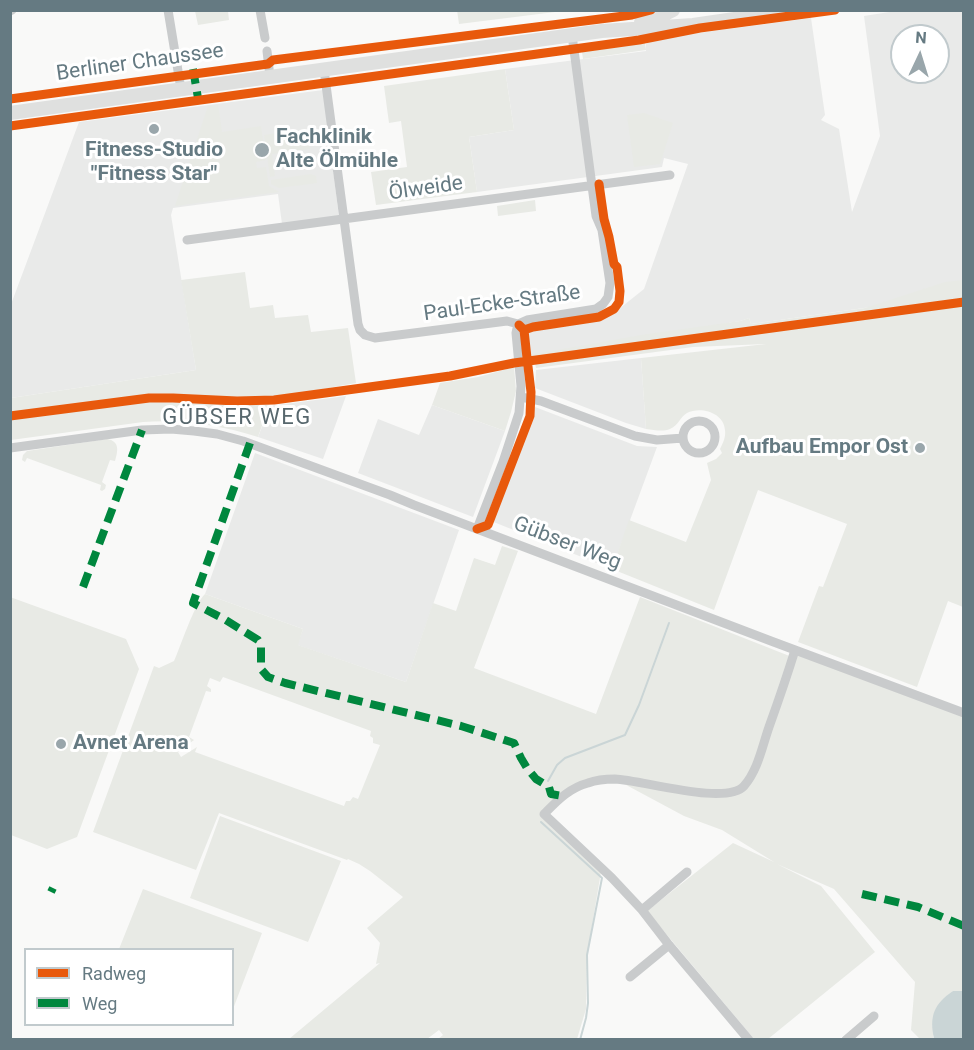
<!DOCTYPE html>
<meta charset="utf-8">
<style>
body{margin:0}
#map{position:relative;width:974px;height:1050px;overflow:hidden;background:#f9f9f8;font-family:Roboto,sans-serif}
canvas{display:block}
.frame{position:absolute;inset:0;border:12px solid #657a82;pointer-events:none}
.legend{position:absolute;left:24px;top:948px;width:210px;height:78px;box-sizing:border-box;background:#fff;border:2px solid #c1cacd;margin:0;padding:8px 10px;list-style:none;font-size:18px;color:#657a82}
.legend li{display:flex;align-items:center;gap:12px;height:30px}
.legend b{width:30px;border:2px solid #c1cacd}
.north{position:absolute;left:890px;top:24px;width:60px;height:60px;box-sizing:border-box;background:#fff;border:2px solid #c1cacd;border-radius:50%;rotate:4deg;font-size:16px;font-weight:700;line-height:24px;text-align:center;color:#657a82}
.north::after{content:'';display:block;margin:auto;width:21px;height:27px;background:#99a6ab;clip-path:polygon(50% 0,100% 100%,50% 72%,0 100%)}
</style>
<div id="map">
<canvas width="974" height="1050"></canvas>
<div class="frame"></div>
<ul class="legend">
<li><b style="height:8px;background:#e8590c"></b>Radweg</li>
<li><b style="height:8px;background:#00873e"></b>Weg</li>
</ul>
<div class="north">N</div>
</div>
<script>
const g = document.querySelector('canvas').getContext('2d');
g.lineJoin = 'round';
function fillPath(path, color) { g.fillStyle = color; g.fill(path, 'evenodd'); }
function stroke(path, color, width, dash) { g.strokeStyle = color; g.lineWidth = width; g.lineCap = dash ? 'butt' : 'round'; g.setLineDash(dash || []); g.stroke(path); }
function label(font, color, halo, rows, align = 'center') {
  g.font = font + ' Roboto,sans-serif'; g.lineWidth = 6; g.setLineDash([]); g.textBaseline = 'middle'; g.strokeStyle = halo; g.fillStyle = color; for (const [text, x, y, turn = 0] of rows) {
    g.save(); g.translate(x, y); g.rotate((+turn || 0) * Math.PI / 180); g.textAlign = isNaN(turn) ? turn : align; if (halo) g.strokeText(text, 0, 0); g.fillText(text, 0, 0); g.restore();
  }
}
const built = new Path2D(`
 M902,10L963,11V294L751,324L749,318L740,321L531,358L527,335L530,331L601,319L614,313L644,289L688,164L664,158L662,167L477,192L469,137L514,130L505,69L646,51V44L653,39L811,18L825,115L821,120L839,129L852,212L880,136L864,16ZM902,36H938V72H902Z
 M323,90L339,217L282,224L278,194L173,208L171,215L196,370L11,398L10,307L79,122Z
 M641,358L646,429L626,423L535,388L536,370Z
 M346,396L323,459L258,437L270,406Z
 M432,405L505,431L473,517L358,473L378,419L419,435Z
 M535,407L637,446L657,447L612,569L491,521Z
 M255,453L459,530L406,682L297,645L303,629L205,594Z`);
const green = new Path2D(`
 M457,10H563V11L459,24Z
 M195,11H228L229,20L198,25Z
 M645,43L646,50L583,59L582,52Z
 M505,69L514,130L469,137L477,192L376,205L371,172L407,167L401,121L389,123L384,86Z
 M218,105L222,132L261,126L266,160L256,162L257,168L266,167L269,186L279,192L175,206L208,106Z
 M644,113L673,123L660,164L634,167L627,115Z
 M308,131L310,149L272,154L275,176L270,177L264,135L284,132L285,134Z
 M311,174L316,176L317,183L279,188L271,184V180Z
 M535,200L536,211L498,216L497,206Z
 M245,272L250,308L273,305L275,318L308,315L311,332L348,328L356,383L273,398L243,400L157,396L102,401L11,413V398L196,370L181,280Z
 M963,280V300L530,359L529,355L641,335L740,321L749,318L751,324L865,308L945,282Z
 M963,305V607L948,601L917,687L798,642L819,586L823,587L847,524L758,490L714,610L612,569L629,520L686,542L711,480L707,463L716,459L722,453L720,449C723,443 726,437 725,430C724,413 701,406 687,413C680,417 678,426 670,429C663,432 654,430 646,429L641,358L766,344L693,347L536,368L535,363Z
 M514,367L516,391L511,412L505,431L432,405L440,383L478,377Z
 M151,400L270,403L258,437C220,425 183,419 143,422L11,440V418Z
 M107,439C120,441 118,451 115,461L110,460L102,482L106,485L105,489L102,491L100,490L101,485L27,458L25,462L22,460L23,455L27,451Z
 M502,546L518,551L474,668L596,714L640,597L792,657L795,650L963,713V991H953L933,1036L934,1039H920L911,1030L915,982L834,889L777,864L821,886L875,952L768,1039H754L647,911L733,843L774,862L722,830L684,816L615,779L586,783L544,814L601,872L587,955L586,1009L577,1039H438L443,1035L439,1030L427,1039H289L380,963L376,964L380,943L367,928L403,897L370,871L359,864L348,859L347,860L219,813L196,870L93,832L154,666L159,668L174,661C181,646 194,604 205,594L303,629L298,645L406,682L433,603L456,611L474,558L495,565ZM223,677L371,731L370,736L373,738V743L380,745L358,799L353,797L350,801H346L344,806L195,752L197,747L181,757L178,752L194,740L189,737L206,691L211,692V689L207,686L210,678L220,682Z
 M10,597L126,639L139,669L77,837L47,849L11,835Z
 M220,816L341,861L308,942L190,898Z
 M143,889L262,933L233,1009L232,950L119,949Z`);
const water = new Path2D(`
 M953,991H963V1039H934C929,1016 934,1004 953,991Z`);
const stream = new Path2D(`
 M548,781L557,765L565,758L625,735L639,705L669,623
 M541,822L602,878L587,955L588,1003L586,1018L580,1040`);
const street = new Path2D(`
 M168,10L181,89
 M260,10L265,38
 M10,11L12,10
 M267,51L270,77
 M324,70L358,324L360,330L365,335L375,338L507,321L518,324L527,320L596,309L603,304L608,297L610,283L602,230L596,216L572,35
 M187,240L670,175
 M521,397L541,401L635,436L657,440L683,438
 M683 437a16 16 0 1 1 32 0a16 16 0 1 1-32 0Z
 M10,448L142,430L171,429L194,431L217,434L243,441L390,495L414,505L771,641L964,713
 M477,529L503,462L519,413L521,386L516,333L518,324
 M642,910L687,872
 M630,977L669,945
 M749,1040L669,945L642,910L612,878L544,814C557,801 569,788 588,783C596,780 606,779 615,779C642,780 726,806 744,786C758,770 762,747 769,727C778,702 787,676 795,650
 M846,1040L874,1016`);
const secondary = new Path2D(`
 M641,22L663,15L673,10
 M10,113L602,31L693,25L797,10`);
const quiet = new Path2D(`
 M193,69L199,104
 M250,443L193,603L224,619L258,640L261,645V669L268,677L285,683L461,726L514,743L521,758L527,768L536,779L549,787L551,794L562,796
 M83,587L142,430
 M51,892L53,888
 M862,894L918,907L964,926`);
const cycleway = new Path2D(`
 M10,99L268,64L273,60L632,15L651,10
 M10,126L574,49L639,40L700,28L835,10
 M524,330L533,327L599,317L614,309L619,302L620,291L617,267L614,264L609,237L604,219L599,184
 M10,416L149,398H173L237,401L274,400L450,376L514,363L964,302
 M477,529L488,525L530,416L531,392L527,358L524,330L519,325`);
const markers = [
 [154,129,6,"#99a6ab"],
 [262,150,8,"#99a6ab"],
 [920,448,6,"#99a6ab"],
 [61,744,6,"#99a6ab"]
];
const streetNames = [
 ["Berliner Chaussee",140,63,-8],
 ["Ölweide",426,189,-8],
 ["Paul-Ecke-Straße",502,304,-8],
 ["Gübser Weg",567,544,21]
];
const poiNames = [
 ["Fachklinik",276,138],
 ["Alte Ölmühle",276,162],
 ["Fitness-Studio",154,151,"center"],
 ["\"Fitness Star\"",154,175,"center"],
 ["Aufbau Empor Ost",908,448,"right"],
 ["Avnet Arena",73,744]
];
const neighbourhoodNames = [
 ["GÜBSER WEG",237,418]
];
fillPath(built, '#e9eae9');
fillPath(green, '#e8eae5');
fillPath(water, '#cad5d6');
stroke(stream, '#cad5d6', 2);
stroke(street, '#c9cbcc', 9);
stroke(secondary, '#dfe0df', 14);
stroke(quiet, '#00873e', 8, [15, 8]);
stroke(cycleway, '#e8590c', 9);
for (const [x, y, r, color] of markers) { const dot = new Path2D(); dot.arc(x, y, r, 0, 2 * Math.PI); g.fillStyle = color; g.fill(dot); stroke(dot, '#fff', 2); }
label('21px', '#657a82', '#fff', streetNames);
label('bold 21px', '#657a82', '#fff', poiNames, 'left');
g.letterSpacing = '1.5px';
label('22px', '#57676d', '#fff', neighbourhoodNames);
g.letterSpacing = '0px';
</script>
